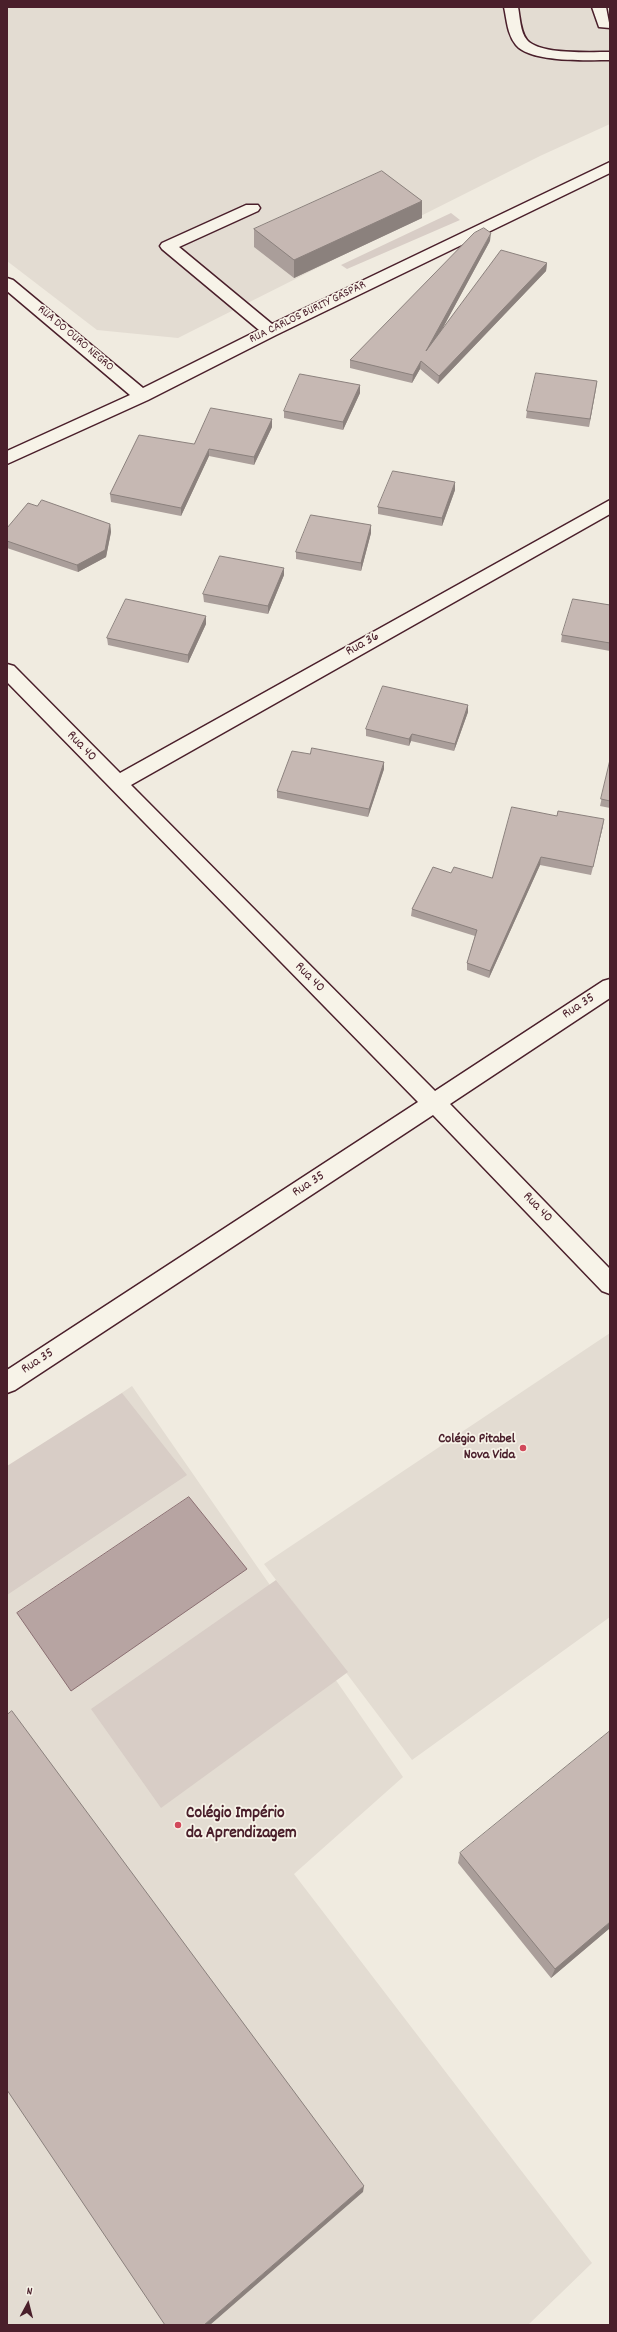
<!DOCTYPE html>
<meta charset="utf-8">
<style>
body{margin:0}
#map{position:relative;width:617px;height:2332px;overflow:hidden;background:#f0ebe0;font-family:Dekko,sans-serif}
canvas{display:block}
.frame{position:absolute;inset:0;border:8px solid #4a1f2b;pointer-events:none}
.north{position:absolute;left:8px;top:2284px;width:40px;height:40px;-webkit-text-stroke:3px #f7f3e8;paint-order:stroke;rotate:7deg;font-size:11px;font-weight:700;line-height:16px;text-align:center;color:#4a1f2b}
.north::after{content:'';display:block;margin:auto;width:14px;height:18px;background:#4a1f2b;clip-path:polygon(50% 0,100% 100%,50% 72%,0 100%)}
</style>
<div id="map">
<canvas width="617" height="2332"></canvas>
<div class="frame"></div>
<div class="north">N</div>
</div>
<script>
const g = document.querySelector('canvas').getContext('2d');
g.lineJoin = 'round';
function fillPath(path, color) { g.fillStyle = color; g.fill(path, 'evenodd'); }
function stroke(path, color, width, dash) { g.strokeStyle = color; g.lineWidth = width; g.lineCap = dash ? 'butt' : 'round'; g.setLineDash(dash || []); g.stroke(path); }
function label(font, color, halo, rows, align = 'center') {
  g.font = font + ' Dekko,sans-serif'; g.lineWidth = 3.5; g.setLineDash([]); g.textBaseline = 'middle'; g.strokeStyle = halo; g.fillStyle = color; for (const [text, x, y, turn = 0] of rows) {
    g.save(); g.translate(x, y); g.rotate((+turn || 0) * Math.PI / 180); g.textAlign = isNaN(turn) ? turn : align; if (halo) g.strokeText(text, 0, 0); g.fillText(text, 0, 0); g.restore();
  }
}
const built = new Path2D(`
 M7,7H610V124L540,156L178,338L97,330L7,261Z
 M610,1333V1617L412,1760L264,1564Z
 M132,1386L403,1777L294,1874L592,2263L528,2325H7V1470Z`);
const green = new Path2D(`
 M451,213L460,220L347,269L341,265Z
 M122,1393L187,1475L7,1595V1466Z
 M276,1580L348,1672L161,1808L91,1709Z`);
const water = new Path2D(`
 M189,1497L247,1569L71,1691L17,1613Z`);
const minor = new Path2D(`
 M504,7H518C520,17 520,32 527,40C540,55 591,52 610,52V60C588,60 531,63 516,45C507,34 507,20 504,7Z
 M592,7H606L610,28L599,27Z
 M610,162V173L276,335L148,400L7,464V451L130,395L7,291V278L13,280L143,388L259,330L162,249L160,246L162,243L246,205H258L260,208L258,211L179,247L272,324Z
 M610,500V514L131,785L435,1091L603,981L610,979V998L450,1104L610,1269V1294L602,1291L433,1115L15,1390L7,1393V1370L418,1102L7,682V664L14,666L120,773Z`);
const wall = new Path2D(`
 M422,201V218L294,278L254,247V229Z
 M490,241L441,331L547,263L546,271L438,384L420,369L412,383L350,368V360Z
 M597,381L589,427L526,418L527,411Z
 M360,385V393L343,430L284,418V411Z
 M272,419V427L254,465L209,456L181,516L111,502L110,494L194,444Z
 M455,490L442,526L378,514V507Z
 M37,506L110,524L111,532L106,557L78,572L7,548V528Z
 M371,525V533L361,571L296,559V552Z
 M284,568V575L268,614L204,602L203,594Z
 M610,605V651L561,642L562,635Z
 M206,616V624L188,663L108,645L107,638Z
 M468,705V712L454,751L411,741L409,746L366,736V729Z
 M310,754L384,762V769L368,817L277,798V791Z
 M610,760V808L600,806Z
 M603,826L591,875L540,865L489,978L467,970V963L475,936L411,916L412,909L451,873L492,878Z
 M460,1853L610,1928L551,1978L458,1863Z`);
const shadedWall = new Path2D(`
 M422,201V218L294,278V260Z
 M491,233L490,241L426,359V351Z
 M547,263L546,271L438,384L439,376Z
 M421,361L420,369L412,383L413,375Z
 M597,381L596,389L589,427L590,419Z
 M360,385V393L343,430V422Z
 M272,419V427L254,465V457Z
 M209,449V456L181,516V508Z
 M455,482V490L442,526V518Z
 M110,524L111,532L106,557L78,572L77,565Z
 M371,525V533L361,571V563Z
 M284,568V575L268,614V606Z
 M206,616V624L188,663V655Z
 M468,705V712L454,751L455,744Z
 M412,734L411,741L409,746V739Z
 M384,762V769L368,817L369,809Z
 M604,819L603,826L591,875L593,867Z
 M541,857L540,865L489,978L490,971Z
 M610,1922V1928L551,1978L555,1969Z
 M364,2186L363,2192L210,2325H204Z`);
const building = new Path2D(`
 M382,171L422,201L294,260L254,229Z
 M484,228L491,233L426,351L501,250L547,263L439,376L421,361L413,375L350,360L474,233Z
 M536,373L597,381L590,419L527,411Z
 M300,374L360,385L343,422L284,411Z
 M211,408L272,419L254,457L209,449L181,508L110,494L139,435L194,444Z
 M393,471L455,482L442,518L378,507Z
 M42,500L110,524L105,550L77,565L7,541V528L28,503L37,506Z
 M311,515L371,525L361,563L296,552Z
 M220,556L284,568L268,606L203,594Z
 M126,599L206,616L188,655L107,638Z
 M573,599L610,605V643L562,635Z
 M383,686L468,705L455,744L412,734L409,739L366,729Z
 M312,748L384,762L369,809L277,791L292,751L310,754Z
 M610,760V801L601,799Z
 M512,807L557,816L558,811L604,819L593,867L541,857L490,971L467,963L477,930L412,909L433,867L451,873L454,867L492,878Z
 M12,1711L364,2186L204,2325H165L7,2090V1715Z
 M610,1731V1922L555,1969L460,1853Z`);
const markers = [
 [523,1448,4,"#d1495b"],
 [178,1825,4,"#d1495b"]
];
const farStreetnames = [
 ["RUA CARLOS BURITY GASPAR",308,313,-26],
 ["RUA DO OURO NEGRO",75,339,40]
];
const streetNames = [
 ["Rua 36",363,645,-29],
 ["Rua 40",81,747,46],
 ["Rua 40",309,978,45],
 ["Rua 35",579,1007,-33],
 ["Rua 35",309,1185,-33],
 ["Rua 40",537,1208,46],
 ["Rua 35",38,1362,-33]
];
const poiNames = [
 ["Colégio Pitabel",515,1440],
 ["Nova Vida",515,1456]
];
const nearPoinames = [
 ["Colégio Império",186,1815],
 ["da Aprendizagem",186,1835]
];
fillPath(built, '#e3dcd2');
fillPath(green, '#d8cdc6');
fillPath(water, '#b7a4a2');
stroke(water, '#8b6f72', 1);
stroke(minor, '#4a1f2b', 3);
fillPath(minor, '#f7f3e8');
fillPath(wall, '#aa9e9a');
fillPath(shadedWall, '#8b817d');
fillPath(building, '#c6b8b3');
stroke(building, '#8b817d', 1);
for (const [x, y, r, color] of markers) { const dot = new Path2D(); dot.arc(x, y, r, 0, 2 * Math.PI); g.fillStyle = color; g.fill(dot); stroke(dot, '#f7f3e8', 1.5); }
label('12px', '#4a1f2b', '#f7f3e8', farStreetnames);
label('14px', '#4a1f2b', '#f7f3e8', streetNames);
label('bold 14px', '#4a1f2b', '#f7f3e8', poiNames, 'right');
label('bold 17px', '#4a1f2b', '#f7f3e8', nearPoinames, 'left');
</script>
